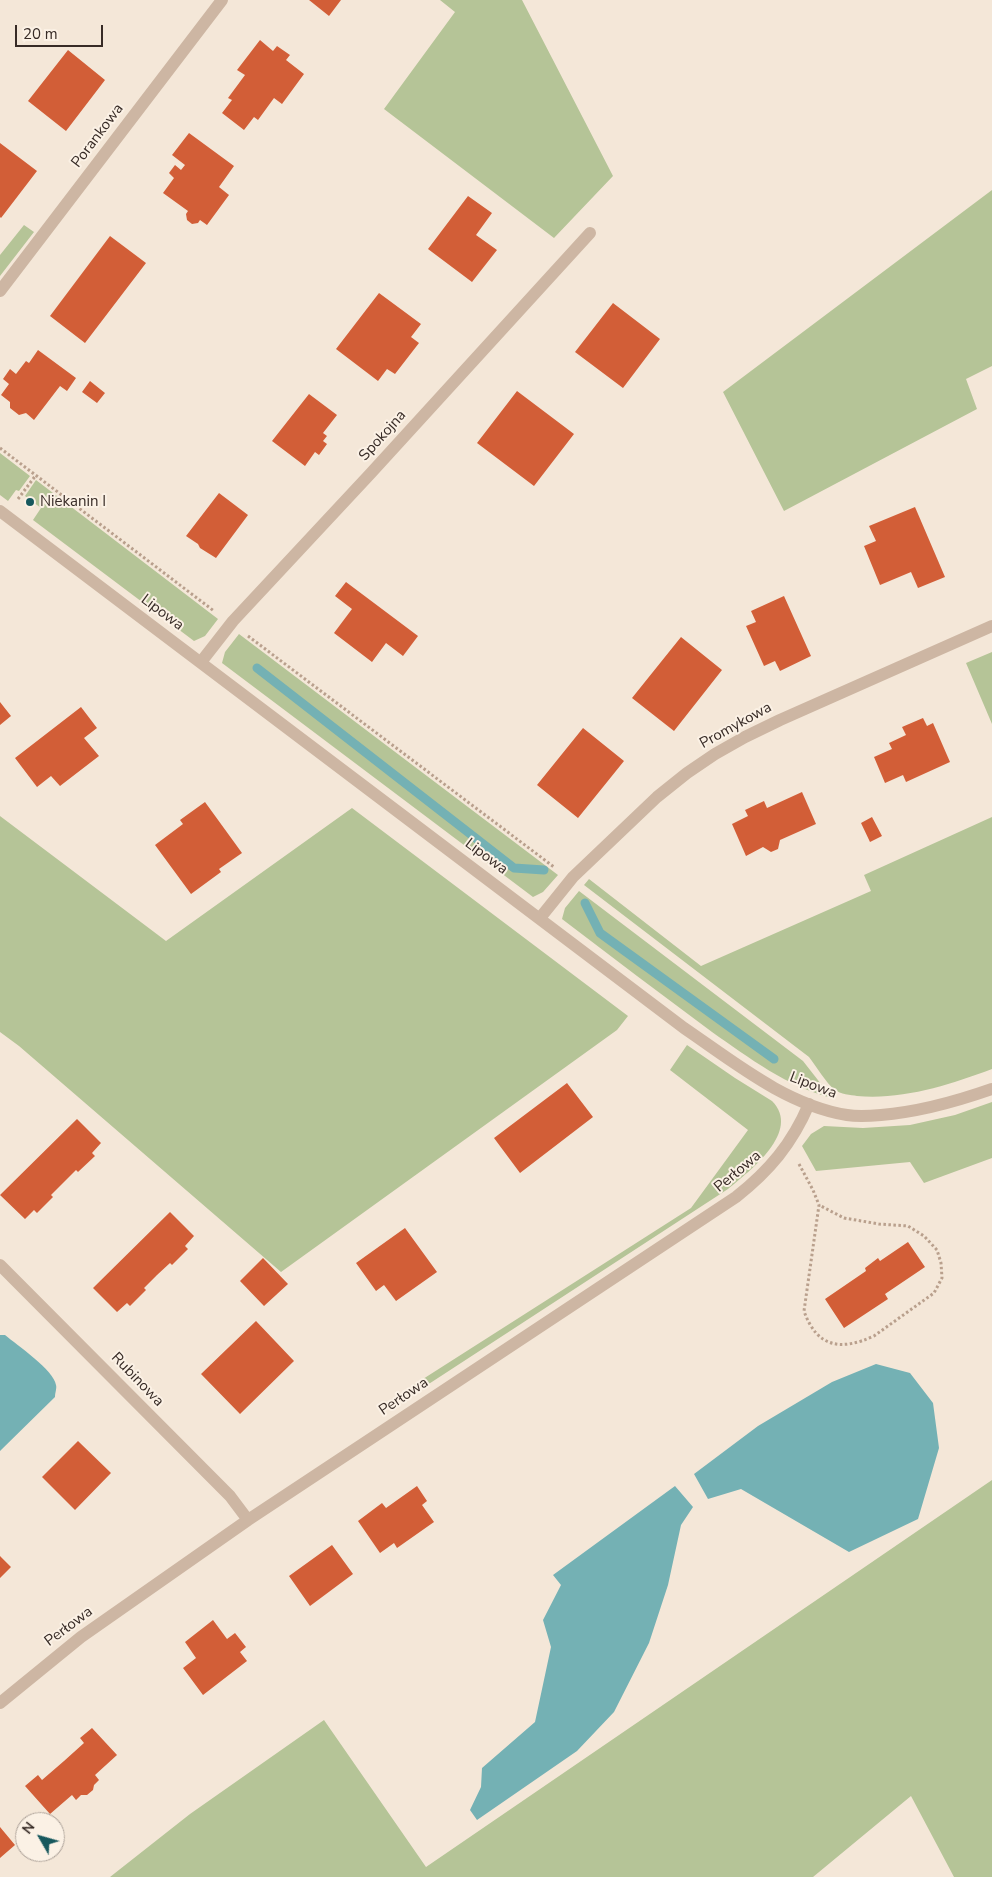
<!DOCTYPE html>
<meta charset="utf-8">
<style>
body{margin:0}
#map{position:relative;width:992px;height:1877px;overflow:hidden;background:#f4e7d8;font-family:"Nunito Sans",sans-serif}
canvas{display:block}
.north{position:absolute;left:15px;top:1812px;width:50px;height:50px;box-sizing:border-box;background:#fbf1e5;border:1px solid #ada299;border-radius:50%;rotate:308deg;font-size:14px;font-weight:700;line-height:20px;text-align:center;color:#372b26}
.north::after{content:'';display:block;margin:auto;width:18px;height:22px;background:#17585d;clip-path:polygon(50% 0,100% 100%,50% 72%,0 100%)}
.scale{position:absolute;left:15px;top:25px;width:88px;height:22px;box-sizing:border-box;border:2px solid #372b26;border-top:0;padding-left:6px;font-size:15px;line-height:18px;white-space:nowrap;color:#372b26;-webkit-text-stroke:4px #fbf1e5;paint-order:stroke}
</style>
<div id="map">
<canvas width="992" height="1877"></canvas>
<div class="north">N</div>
<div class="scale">20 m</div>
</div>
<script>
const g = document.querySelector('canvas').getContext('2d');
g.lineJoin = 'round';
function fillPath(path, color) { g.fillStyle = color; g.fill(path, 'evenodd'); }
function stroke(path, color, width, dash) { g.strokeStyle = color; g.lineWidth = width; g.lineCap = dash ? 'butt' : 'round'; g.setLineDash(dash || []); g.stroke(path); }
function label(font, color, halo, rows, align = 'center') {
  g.font = font + ' "Nunito Sans",sans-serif'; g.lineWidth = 4; g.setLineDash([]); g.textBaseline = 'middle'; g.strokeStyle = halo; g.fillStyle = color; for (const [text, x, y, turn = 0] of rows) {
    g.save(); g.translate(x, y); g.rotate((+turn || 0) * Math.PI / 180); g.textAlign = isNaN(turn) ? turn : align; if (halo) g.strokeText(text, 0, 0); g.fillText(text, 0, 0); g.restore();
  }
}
const green = new Path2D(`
 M440,0H522L613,176L554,238L384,109L455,12Z
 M992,190V366L966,379L977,409L784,511L723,392Z
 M24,225L34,232L0,276V255Z
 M0,453L30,476L19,491L16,490L8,501L0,495Z
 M36,480L218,619L205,636L194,641L33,520L41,508L25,496Z
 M239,634L558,875L543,892L533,897L222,663L225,652Z
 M992,652V724L966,663Z
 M352,808L628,1016L617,1030L281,1272L19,1046L0,1032V816L166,941Z
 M992,817V1069C949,1085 903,1100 857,1096C851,1095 840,1094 835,1090C826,1083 816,1066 809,1057L584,885L589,879L701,966L871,891L864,875Z
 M579,891L803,1061L832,1098C788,1087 749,1058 712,1032C662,995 612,957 562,919L565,908Z
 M687,1045L735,1078L772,1101C802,1131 750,1171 728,1189L418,1391L412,1386L691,1208L748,1130L670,1070Z
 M992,1102V1158L924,1183L910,1162L816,1171L802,1146L811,1134L824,1126L863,1128L910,1125L955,1115Z
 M992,1480V1877H954L911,1796L813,1877H110L190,1814L324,1720L426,1867Z`);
const water = new Path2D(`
 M0,1335H5C17,1345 54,1370 56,1385C57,1388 55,1393 55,1397L0,1451Z
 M876,1364L910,1373L933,1403L939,1448L918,1519L849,1552L741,1489L708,1499L694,1474L758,1426L832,1382Z
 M675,1486L693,1507L681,1525L668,1585L649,1643L614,1712L577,1751L477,1820L470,1810L481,1787L482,1768L535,1722L551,1647L543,1620L561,1585L553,1575Z`);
const stream = new Path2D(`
 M257,668L514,868L544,870
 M585,903L600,933L774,1059`);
const building = new Path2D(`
 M309,0H341L329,16Z
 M260,40L273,51L277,46L290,55L286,60L304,74L282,104L274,98L258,120L254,117L244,130L222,113L232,100L228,98L245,75L237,70Z
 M68,50L105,80L66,131L28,101Z
 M189,133L234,166L219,187L229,195L207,225L200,220L198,223L192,224L187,220L186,214L188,211L163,193L174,178L169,173L175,165L181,170L185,165L172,155Z
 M0,143L37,171L1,218L0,217Z
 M468,196L492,213L476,235L497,250L472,282L428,249Z
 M110,236L146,263L85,343L50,316Z
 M379,293L421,324L411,337L419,343L395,374L387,369L378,381L336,349Z
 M613,303L660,339L623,388L575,352Z
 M38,350L76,378L67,391L60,386L34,420L26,413L19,415L10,408V402L1,395L9,384L3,379L10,369L16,374L26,361L29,363Z
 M90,381L105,393L97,403L82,392Z
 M517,391L574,434L534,486L477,443Z
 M309,394L337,415L323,433L327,436L323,441L327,444L319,455L315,452L305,466L272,441Z
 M219,493L248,515L216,558L200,548L198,544L186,536Z
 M915,507L945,577L918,588L911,572L880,585L864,546L876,541L869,526Z
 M346,582L418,636L403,656L386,643L372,662L334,633L352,609L335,596Z
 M784,596L811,656L780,671L775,661L764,666L746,626L756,622L751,611Z
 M681,637L722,670L674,731L632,698Z
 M0,702L11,716L0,725Z
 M81,707L97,728L84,738L99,756L60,786L51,776L37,787L15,758Z
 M923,718L927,726L933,723L950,762L906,782L903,775L885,783L874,757L892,749L889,743L906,735L902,727Z
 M583,728L624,761L578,818L537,785Z
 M802,792L816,824L780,840L778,849L771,852L763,847L746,856L732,824L748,816L745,810L764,801L767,808Z
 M205,802L242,853L219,869L221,872L191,894L155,845L183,824L180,820Z
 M872,817L882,836L870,842L861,823Z
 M567,1083L593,1117L520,1173L494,1138Z
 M77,1119L101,1143L92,1153L95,1156L78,1172L76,1170L51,1195L53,1197L37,1213L34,1210L25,1219L0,1195Z
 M170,1212L194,1236L185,1246L188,1249L172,1265L170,1263L157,1275L144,1288L146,1290L130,1306L127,1303L117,1312L93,1288Z
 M405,1228L437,1272L396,1301L384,1285L376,1291L356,1263Z
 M908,1242L925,1267L885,1294L888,1299L844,1328L825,1299L866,1271L865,1268L878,1258L880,1261Z
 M263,1258L288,1284L264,1306L240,1281Z
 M256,1321L294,1361L240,1414L201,1374Z
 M78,1441L111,1473L75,1510L42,1477Z
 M417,1486L427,1501L422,1505L434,1522L397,1548L394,1543L380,1553L358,1521L382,1503L386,1508Z
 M332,1545L353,1574L310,1606L289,1576Z
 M0,1556L11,1567L0,1578Z
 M213,1620L227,1639L235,1633L246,1647L240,1652L247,1661L203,1695L183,1668L196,1658L185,1642Z
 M92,1728L117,1755L95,1775L99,1780L94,1785L93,1790L87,1795H81L76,1800L72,1795L50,1814L25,1786L38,1775L42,1780L64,1761L84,1743L80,1738Z
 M0,1827L15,1845L0,1858Z`);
const path = new Path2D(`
 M0,448L214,611
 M18,499L36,475
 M248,636L554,867
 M799,1164L813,1190L819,1205L804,1311C817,1348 841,1351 874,1336L934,1293L942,1278L941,1263L937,1250L924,1236L908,1226L879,1224L844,1218L819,1205`);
const minor = new Path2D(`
 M0,291L222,0
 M201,662L233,621L371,473L590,233
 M540,918L573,877L657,797L687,773L715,754L745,737L780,720L992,626
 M0,1265L230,1496L248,1520
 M0,1703L81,1637L248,1520L736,1197C769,1171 792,1144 809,1104`);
const tertiary = new Path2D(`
 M0,511L684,1028C734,1062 786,1105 847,1115C859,1117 870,1116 881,1115C920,1112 955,1102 992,1089`);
const markers = [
 [30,502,5,"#17585d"]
];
const streetNames = [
 ["Porankowa",98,136,-53],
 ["Spokojna",383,436,-48],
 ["Lipowa",162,613,37],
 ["Promykowa",736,726,-29],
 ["Lipowa",486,857,37],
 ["Lipowa",813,1086,21],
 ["Perłowa",738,1172,-40],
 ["Rubinowa",137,1380,46],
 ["Perłowa",404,1397,-34],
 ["Perłowa",69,1627,-37]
];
const poiNames = [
 ["Niekanin I",40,502]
];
fillPath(green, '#b5c497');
fillPath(water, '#74b1b4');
stroke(stream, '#74b1b4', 9);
fillPath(building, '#d25e37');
stroke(path, '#b9a08d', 3, [2.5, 2.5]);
stroke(minor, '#cdb6a3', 12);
stroke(tertiary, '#cdb6a3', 12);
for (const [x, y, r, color] of markers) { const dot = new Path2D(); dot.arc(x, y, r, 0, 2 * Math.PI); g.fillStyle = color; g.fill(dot); stroke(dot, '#fbf1e5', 2); }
label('15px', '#372b26', '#fbf1e5', streetNames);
label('15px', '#372b26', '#fbf1e5', poiNames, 'left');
</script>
